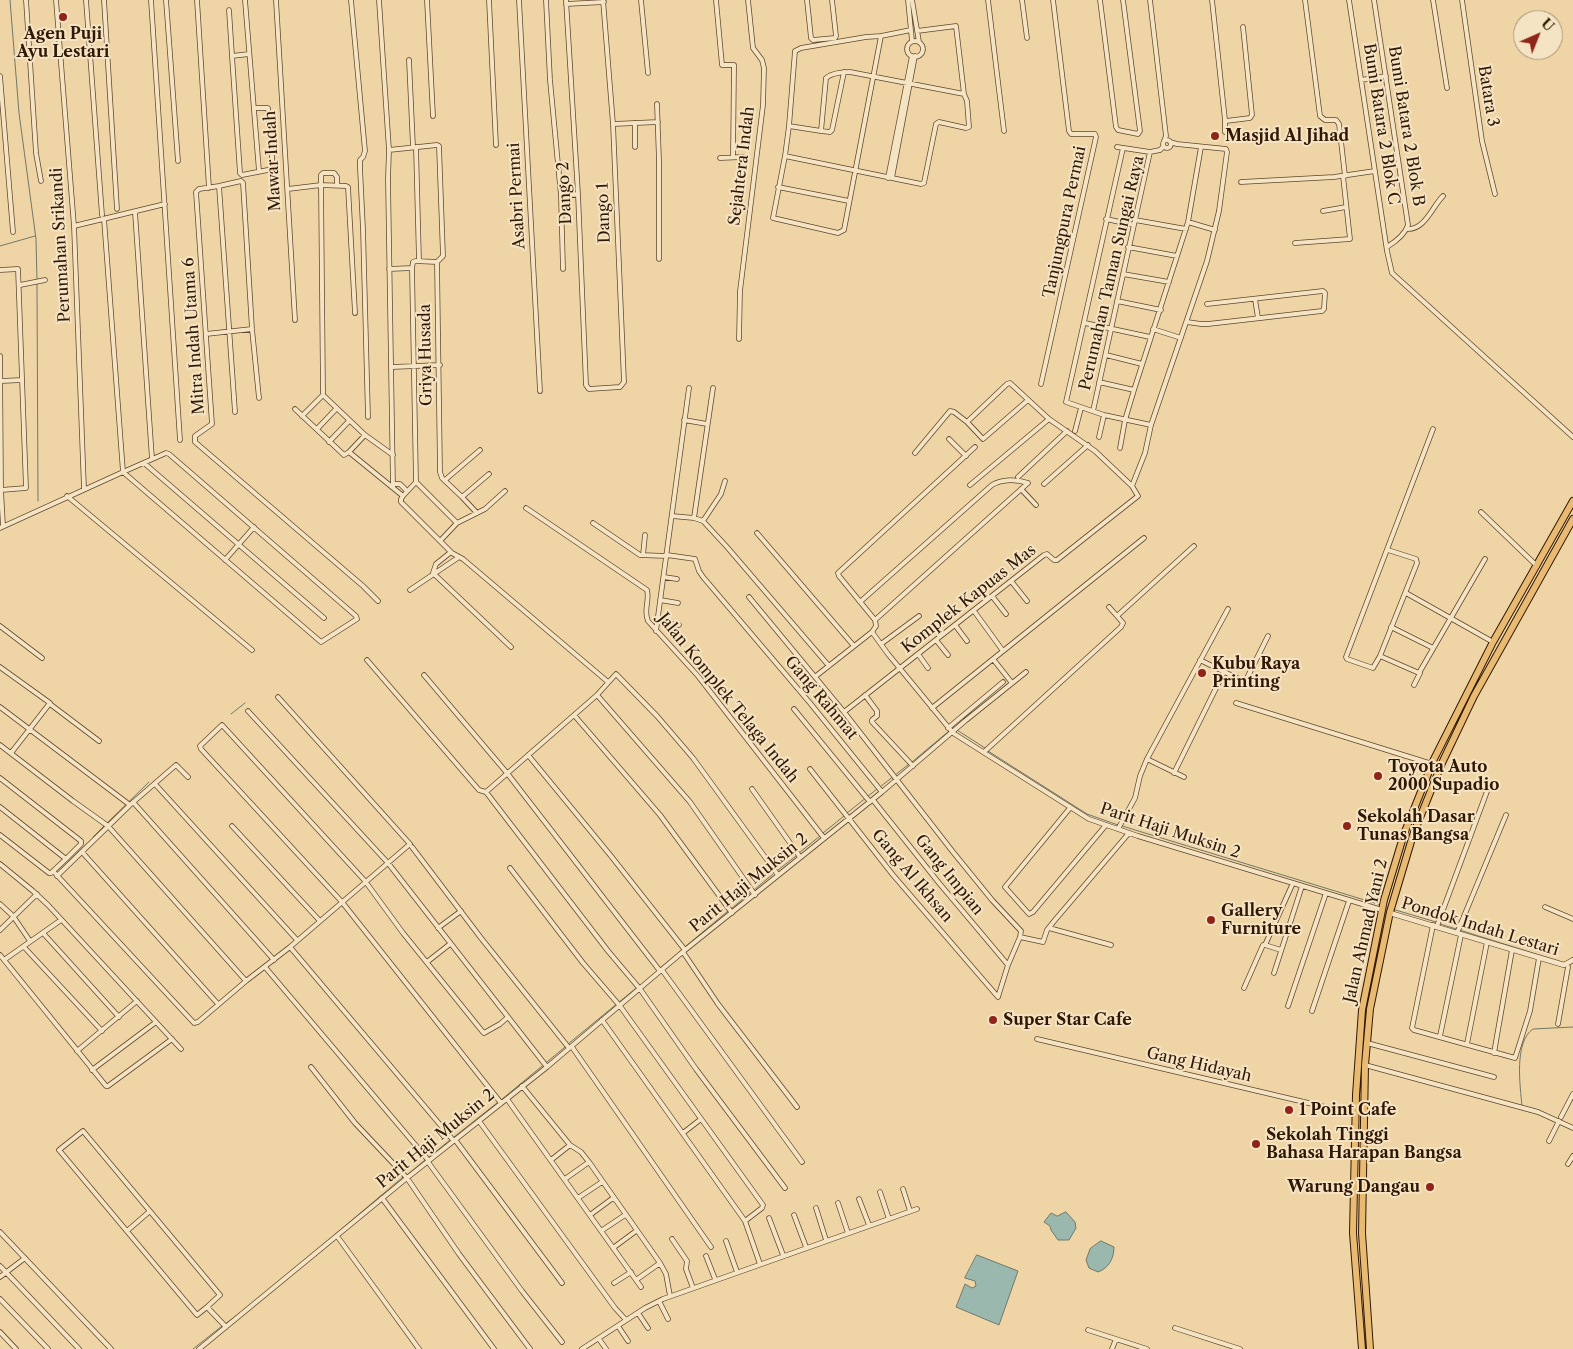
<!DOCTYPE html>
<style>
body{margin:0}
#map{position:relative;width:1573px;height:1349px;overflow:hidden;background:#efd5a5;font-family:"Libre Caslon Text",serif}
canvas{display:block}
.north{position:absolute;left:1513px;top:10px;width:50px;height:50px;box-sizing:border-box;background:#f5e4c4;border:1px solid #a79278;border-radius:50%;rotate:44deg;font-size:14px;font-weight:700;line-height:20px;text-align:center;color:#311805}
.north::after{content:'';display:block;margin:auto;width:18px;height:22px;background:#8f2418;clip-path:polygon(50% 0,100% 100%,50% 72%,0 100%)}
</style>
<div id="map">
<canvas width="1573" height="1349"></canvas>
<div class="north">U</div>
</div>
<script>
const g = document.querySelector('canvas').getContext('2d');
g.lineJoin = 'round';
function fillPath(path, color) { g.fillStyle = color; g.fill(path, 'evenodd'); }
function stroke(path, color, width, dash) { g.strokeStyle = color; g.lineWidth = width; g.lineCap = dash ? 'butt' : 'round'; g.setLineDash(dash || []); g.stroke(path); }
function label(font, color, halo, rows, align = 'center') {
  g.font = font + ' "Libre Caslon Text",serif'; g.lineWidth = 4; g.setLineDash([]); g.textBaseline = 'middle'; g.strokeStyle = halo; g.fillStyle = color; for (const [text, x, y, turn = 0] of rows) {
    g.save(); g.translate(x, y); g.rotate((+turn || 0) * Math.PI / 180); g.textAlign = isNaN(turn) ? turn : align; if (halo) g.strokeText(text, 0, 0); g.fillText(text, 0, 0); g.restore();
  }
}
const water = new Path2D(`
 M1066,1212L1075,1222L1076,1228L1069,1240H1058L1051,1230L1050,1226L1044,1222L1051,1213L1057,1216Z
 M1101,1241L1114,1247C1114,1258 1109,1268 1098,1272L1089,1268L1086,1260L1090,1249Z
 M977,1255L1018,1271L999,1325L956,1307L965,1284L972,1288L976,1286L975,1281L965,1278Z`);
const stream = new Path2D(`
 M10,0L19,113L36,239L37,280
 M0,246L35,236
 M37,284L38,501
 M231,714L245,703
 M957,730L985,748
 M988,751L1087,814L1118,825
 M912,762L949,731
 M880,787L909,764
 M847,813L877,789
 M107,823L149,782
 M1122,826L1381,905
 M823,833L844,816
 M93,837L104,826
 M799,853L820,836
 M778,870L796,856
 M754,890L773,874
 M731,909L750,893
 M1392,909L1436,922
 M1440,924L1565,963
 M685,947L728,911
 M660,968L682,950
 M568,1044L635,989
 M501,1100L565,1047
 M1522,1106C1520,1085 1514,1042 1533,1029L1573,1027
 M454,1137L497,1103
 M428,1158L450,1140
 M407,1175L425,1160
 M313,1253L403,1177
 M225,1324L244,1310
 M193,1349L222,1326`);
const minor = new Path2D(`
 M26,0L36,153L41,181
 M56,0L74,226L84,489
 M86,0L102,215
 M104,0L117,209
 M151,0L180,440
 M166,0L178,161
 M197,0L209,188
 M245,0L259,171
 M276,0L295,320
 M351,0L365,151L363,157L360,160V168L363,229L368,417
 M379,0L389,150L388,179L393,487
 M427,0L433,116
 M489,0L496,145
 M519,0L540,391
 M546,0L550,80L561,196L578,194
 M566,0L578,194L586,385L589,389L620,387L624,382L613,124L603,0
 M641,0L648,73
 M716,0L722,65H734L733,157
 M807,0L811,38L813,40L835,38L836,36L832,0
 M908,0L912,41
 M912,0L919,42
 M988,0L1004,131
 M1022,0L1027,38
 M1100,0L1116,127L1118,130L1138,134L1140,131L1123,0
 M1150,0L1166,136L1164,141
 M1212,0L1225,120L1226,121L1250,118L1252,115L1243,27
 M1305,0L1320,116L1325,120H1336L1339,124L1345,176
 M1349,0L1387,251L1392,273L1573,437
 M1374,0L1408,225C1405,235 1395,242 1387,247
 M1433,0L1447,88
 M1462,0L1482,141L1495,194
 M566,4L604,2
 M229,10L232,56
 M917,31L956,26L964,94
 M881,36L911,30
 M907 49a8 8 0 1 1 16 0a8 8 0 1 1-16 0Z
 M249,54L232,56L240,173L242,175L273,169L268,108H254
 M409,60L413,147
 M0,76L13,232
 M1361,80L1386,76
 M657,104L659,161V259
 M1225,120V132
 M613,124L658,122
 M821,131L826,78C832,73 842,72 850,72L964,94L967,101L969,127L966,128L939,122L936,124L924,183L921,184L785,156L789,126L821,131L830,132L832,130L844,72
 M1163 144a4 4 0 1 1 8 0a4 4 0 1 1-8 0Z
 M416,147L419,261
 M635,147V123
 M1117,147L1150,152
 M1123,148L1066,402L1104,415L1151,425
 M389,150L437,145L439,146L443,256L437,262
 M785,156L773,218L838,233L844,230L881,36L866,37L801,48L795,51L789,126
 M720,158L743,157
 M888,178L912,56
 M892,178L915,56
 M1241,182L1334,177L1375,171
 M337,185V177L334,173H323L321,175V185L346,186L348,187L355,313
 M219,186L235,412
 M778,187L849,201
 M288,189L321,185L323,393
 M561,196L563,269
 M1323,211L1346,207
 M135,212L152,459
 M1106,219L1134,225
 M1135,220L1186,229
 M1188,222L1215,230
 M74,226L165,204
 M1407,229C1425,230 1432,207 1443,196
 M1295,243L1350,239L1343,176
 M1128,247L1177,256
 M389,269L412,268L413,262L416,261L437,262L440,472L442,478L462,497
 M0,270L18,269L26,488L1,490
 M1123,274L1169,282
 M20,285L45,280
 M1255,299L1258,318
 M1117,301L1161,310
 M1187,322L1201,324H1208L1322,311L1324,309L1325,293L1323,291L1207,304
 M1085,323L1150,337
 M1153,329L1181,338
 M206,334L252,329
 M739,339L740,291L763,105L764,68L762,60L753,48L748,0
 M1106,355L1142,364
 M0,356L1,490L3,526
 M392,367L440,365
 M1,381L22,380
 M1099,382L1134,390
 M1041,384L1096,137L1095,134H1071L1069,131L1053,0
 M259,398L252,329L243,183L241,181L219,186L199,189L196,192L212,424L195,436V442L363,586L378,601
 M295,409L344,455L349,452L403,496L401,499V502L452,553L463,559L608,682
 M1093,411L1150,152L1160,150L1163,147
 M302,416L323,395L365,435L393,455
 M684,420L707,424
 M317,429L336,409
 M1075,431L1081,408
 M1099,437L1104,415
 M949,439L966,456
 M329,442L349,421
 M1120,448L1125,420L1134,390L1188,222L1201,147
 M349,452L365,435
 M915,453L950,411L954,412L967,422
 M144,463L324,618
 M1018,477L1067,431
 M445,480L480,450
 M416,482L457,523L440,541
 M393,484H400L407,491
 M1044,484L1088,445
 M970,485L1049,419
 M1132,486L1145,453L1151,425L1207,261L1219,211L1227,152L1226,149L1177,144L1170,142
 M1021,489L1036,505
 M67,496L252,650
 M403,496L416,482L412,268
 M526,508L647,590C650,601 643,610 648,621L698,676L824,838
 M1481,512L1537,566
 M477,513L462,497L489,474
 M672,516L694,518L713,388
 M694,518L703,521L727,547L829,666
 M703,521L721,494L725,481
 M457,523L485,509L505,491
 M593,523L640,555L667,556
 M0,528L123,472L321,642L357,619L356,616L169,454L166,453L123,472L104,219
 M757,533L854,646
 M1388,550L1416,559L1417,563L1380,656L1373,668L1347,659L1346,657L1433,429
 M451,552L436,564L433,573L511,647
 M643,555L645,535
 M667,555L695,559L699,571L703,577L810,703L882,792
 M225,560L254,527
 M664,577L677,579
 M1011,581L1027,601
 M410,590L459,557
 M1406,593L1493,642
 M992,596L1006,614
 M749,597L844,712L953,852L992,900L1021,931L1020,937L1043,942L1047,930L1055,920L1129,833
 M660,600L678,603
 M860,602L992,485C1002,479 1017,479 1028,483
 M1109,607L1117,616
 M974,611L1003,651
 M875,620L1028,483
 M657,622L679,625
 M955,625L967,641
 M0,626L42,658
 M1391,627L1433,648
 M656,631L689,388
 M872,632L876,626L875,620L839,576L838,573L975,447
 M936,640L948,655
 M881,644L919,616
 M918,654L928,668
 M1380,656L1419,673L1485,559
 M993,659L1012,683
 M367,660L479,790L486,792L608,951L640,989L696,1069L785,1188
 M1200,660L1245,682L1268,636
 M0,667L50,703L11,753
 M424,675L507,773L660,971
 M816,676L872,632L888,654L953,733L1089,819L1138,836L1382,910
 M1414,685L1420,673
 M597,695L690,802L755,895
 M865,695L877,711V716L872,720V722L913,766
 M1236,703L1432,764
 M50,704L99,741
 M0,707L130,805L176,765L188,777
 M932,708L1144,538
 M794,709L870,802
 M248,711L388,863L547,1067
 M844,712L1044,555L1047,554L1054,560H1057L1138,496L1132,486L1095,451L1049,419L1010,383L1007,384L967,422L983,439L1028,400
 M574,715L660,815L732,913
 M948,728L1003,682
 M0,745L73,801L108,826L246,981
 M984,752L1121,627L1123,623L1117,616L1194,546
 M528,755L611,856L685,950
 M1147,759L1184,777
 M810,769L893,875L998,997
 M1174,773L1224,672
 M0,778L81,841V844L66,859
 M155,784L297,940
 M752,789L800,857
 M486,792L597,695L616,674L657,716L693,758L778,875
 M873,800L939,883L1008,965
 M133,802L274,960
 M0,807L66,859L51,873H49L0,835
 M1070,808L1005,887L1029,914L1033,912L1106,825
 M232,826L320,921
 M1118,829L1135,798L1140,776L1147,759L1228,609
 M412,847L481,938L569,1048
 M82,852L218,1004
 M0,864L33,891L48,905L181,1049
 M510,868L583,963L620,1006L763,1205L762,1208L745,1221
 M53,871L194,1023L198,1022L246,981L290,947L410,844L278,697
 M57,876L130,805
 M0,904L13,916L30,941
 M1545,907L1573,919
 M1433,925L1412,1028L1414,1030L1515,1058L1530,1011L1539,958
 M1437,926L1489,786
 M438,928L461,911
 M1049,928L1111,945
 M0,930L37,894
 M43,933L119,1017
 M1457,933L1506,815
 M1265,945L1281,950
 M24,947L102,1031
 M290,947L453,1140L456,1141L562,1283
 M683,952L718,1004L797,1107
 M0,955L106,1086H108L172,1039
 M4,960L61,920
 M427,962L450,944
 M265,967L429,1161
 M662,970L802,1162
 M1274,973L1302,886
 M1244,988L1263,945H1265L1293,883
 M998,997L1008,965L1020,937
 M1288,1006L1326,893
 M1312,1011L1349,901
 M602,1020L745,1221L760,1264
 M1558,1024L1568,967
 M1440,1036L1461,935
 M1037,1039L1355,1114
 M1367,1043L1494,1077
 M1467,1044L1487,942
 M572,1047L711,1247
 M77,1051L137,1001
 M1494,1053L1512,950
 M1365,1065L1538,1112L1573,1128
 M311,1067L355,1123L407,1178L459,1254L530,1349
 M92,1070L156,1022
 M522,1086L570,1145L581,1152L589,1162L660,1263L666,1274L670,1296
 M507,1099L641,1287
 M501,1103L342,902L201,749L200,746L222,725L223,726L365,881L403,933L482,1031L484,1033L500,1024L508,1017
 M1561,1117L1573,1094
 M479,1121L615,1308L626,1320
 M683,1133L701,1119
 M1549,1141L1559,1121
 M551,1160L570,1145
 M428,1162L522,1291L562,1342
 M1568,1164L1573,1156
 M565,1179L589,1162
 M903,1189L910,1211
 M880,1192L889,1219
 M382,1198L494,1349
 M578,1198L602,1182
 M859,1199L869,1225
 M838,1203L848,1233
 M816,1208L826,1240
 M590,1215L613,1198
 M794,1215L806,1247
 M769,1218L783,1255
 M127,1231L150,1211
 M601,1231L625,1215
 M0,1232L111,1349
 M337,1236L419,1349
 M672,1239L687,1261L686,1269L693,1288
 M726,1241L737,1272
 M613,1248L636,1231
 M706,1256L715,1279
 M0,1266L79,1349
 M0,1277L25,1258
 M636,1280L660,1263
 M614,1283L631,1272
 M0,1299L48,1349
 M659,1301L668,1319
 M207,1307L220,1295L83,1131L59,1150L197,1315L207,1307L226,1327
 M638,1313L648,1328
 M618,1326L628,1341
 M1175,1328L1240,1349
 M1088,1330L1147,1349
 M0,1332L16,1349
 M599,1339L606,1349
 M199,1349L407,1178L547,1067L685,950L882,792L965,721L1026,672
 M582,1349L645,1308L663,1299L917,1209
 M1112,1349L1116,1339`);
const tertiary = new Path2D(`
 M1390,913L1564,965L1573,960`);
const trunk = new Path2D(`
 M1362,1349L1353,1233L1356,1095L1362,1010L1384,900L1404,834L1434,759L1493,642L1573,501
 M1370,1349L1362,1233L1365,1065L1370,1009L1390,912L1413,835L1442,763L1474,696L1573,519`);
const markers = [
 [63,17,5,"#8f2418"],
 [1215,136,5,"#8f2418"],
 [1202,673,5,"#8f2418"],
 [1378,776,5,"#8f2418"],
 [1347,826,5,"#8f2418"],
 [1211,920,5,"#8f2418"],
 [993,1020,5,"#8f2418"],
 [1289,1110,5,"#8f2418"],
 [1256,1144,5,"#8f2418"],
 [1430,1187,5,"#8f2418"]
];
const poiNames = [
 ["Agen Puji",63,34,"center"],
 ["Ayu Lestari",63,52,"center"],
 ["Masjid Al Jihad",1225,136],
 ["Kubu Raya",1212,664],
 ["Printing",1212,682],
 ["Toyota Auto",1388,767],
 ["2000 Supadio",1388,785],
 ["Sekolah Dasar",1357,817],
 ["Tunas Bangsa",1357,835],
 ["Gallery",1221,911],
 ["Furniture",1221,929],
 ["Super Star Cafe",1003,1020],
 ["1 Point Cafe",1299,1110],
 ["Sekolah Tinggi",1266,1135],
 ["Bahasa Harapan Bangsa",1266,1153],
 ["Warung Dangau",1420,1187,"right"]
];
const streetNames = [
 ["Batara 3",1488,96,81],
 ["Bumi Batara 2 Blok C",1381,124,81],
 ["Bumi Batara 2 Blok B",1406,126,81],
 ["Mawar Indah",273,161,-93],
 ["Sejahtera Indah",742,166,-83],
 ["Dango 2",565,193,-93],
 ["Asabri Permai",517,196,-93],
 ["Dango 1",604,213,-92],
 ["Tanjungpura Permai",1065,222,-78],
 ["Perumahan Srikandi",61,245,-93],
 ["Perumahan Taman Sungai Raya",1112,273,-77],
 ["Mitra Indah Utama 6",194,336,-94],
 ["Griya Husada",426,355,-91],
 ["Komplek Kapuas Mas",969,599,-38],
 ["Jalan Komplek Telaga Indah",728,698,51],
 ["Gang Rahmat",821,698,50],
 ["Parit Haji Muksin 2",1170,831,18],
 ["Gang Impian",949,875,51],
 ["Gang Al Ikhsan",912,876,50],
 ["Parit Haji Muksin 2",749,883,-39],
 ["Pondok Indah Lestari",1480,927,17],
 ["Jalan Ahmad Yani 2",1366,931,-77],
 ["Gang Hidayah",1199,1065,13],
 ["Parit Haji Muksin 2",436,1139,-39]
];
fillPath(water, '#9ab8ad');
stroke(water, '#70786a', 1);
stroke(stream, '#70786a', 1);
stroke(minor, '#60472d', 5.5);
stroke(tertiary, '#60472d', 6);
stroke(trunk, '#311805', 8);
stroke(minor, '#f5e4c4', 4);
stroke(tertiary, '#f5e4c4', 4.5);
stroke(trunk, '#e8ba72', 6);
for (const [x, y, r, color] of markers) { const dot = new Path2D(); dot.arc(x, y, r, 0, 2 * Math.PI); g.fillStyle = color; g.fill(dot); stroke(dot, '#f5e4c4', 2); }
label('bold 16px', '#311805', '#f5e4c4', poiNames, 'left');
label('16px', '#311805', '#f5e4c4', streetNames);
</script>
